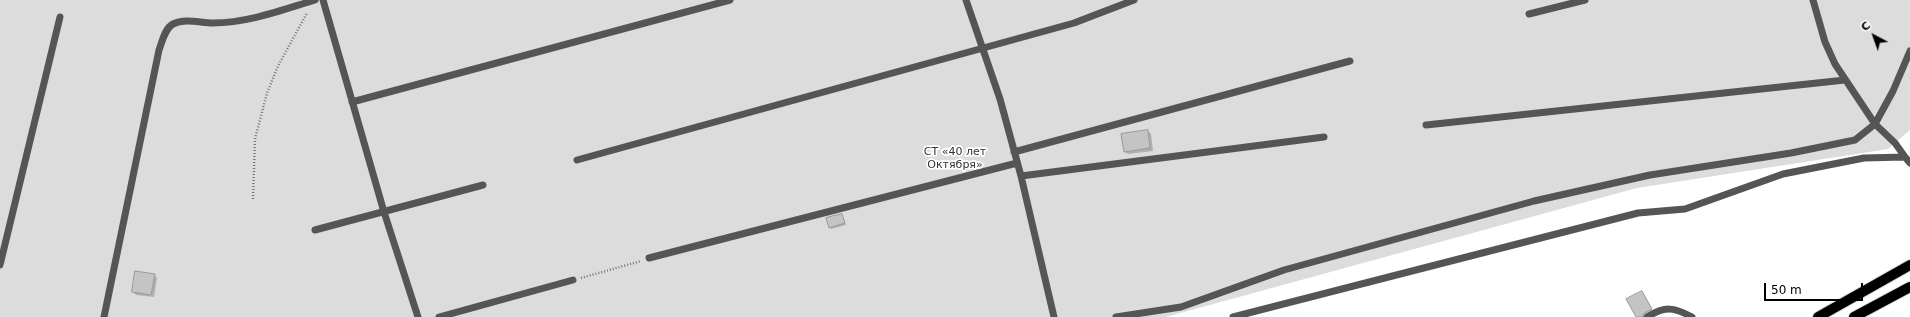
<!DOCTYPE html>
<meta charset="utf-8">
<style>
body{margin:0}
#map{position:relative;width:1910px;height:317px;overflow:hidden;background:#fff;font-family:"DejaVu Sans",sans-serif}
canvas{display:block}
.north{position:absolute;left:1854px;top:16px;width:40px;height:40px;-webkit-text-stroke:3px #fff;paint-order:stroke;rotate:319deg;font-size:11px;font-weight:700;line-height:16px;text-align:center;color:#000}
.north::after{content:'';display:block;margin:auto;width:14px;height:18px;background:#000;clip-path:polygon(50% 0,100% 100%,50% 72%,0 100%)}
.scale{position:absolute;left:1764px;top:283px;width:99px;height:18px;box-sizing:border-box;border:2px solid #000;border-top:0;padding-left:5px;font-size:12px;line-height:14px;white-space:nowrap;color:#000;-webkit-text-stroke:3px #fff;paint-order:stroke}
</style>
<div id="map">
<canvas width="1910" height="317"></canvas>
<div class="north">С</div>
<div class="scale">50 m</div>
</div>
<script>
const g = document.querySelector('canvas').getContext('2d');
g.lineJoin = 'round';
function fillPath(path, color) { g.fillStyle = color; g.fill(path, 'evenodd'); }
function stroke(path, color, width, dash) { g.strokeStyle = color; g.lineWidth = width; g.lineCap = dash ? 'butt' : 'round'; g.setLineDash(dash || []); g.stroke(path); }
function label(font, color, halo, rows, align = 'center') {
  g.font = font + ' "DejaVu Sans",sans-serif'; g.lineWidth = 3.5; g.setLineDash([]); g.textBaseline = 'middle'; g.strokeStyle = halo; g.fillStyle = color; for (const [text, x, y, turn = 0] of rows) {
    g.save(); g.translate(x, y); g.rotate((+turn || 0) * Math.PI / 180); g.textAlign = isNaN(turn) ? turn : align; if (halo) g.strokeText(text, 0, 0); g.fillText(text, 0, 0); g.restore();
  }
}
const green = new Path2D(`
 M0,0H1910V130L1888,149L1637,188L1166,317H0Z`);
const shadow = new Path2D(`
 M1148,131L1151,134L1153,151L1128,154L1124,151Z
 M842,215L846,225L831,229L830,228Z
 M154,275L157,278L154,297L136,295L133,292Z
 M1642,292L1652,310L1644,317H1637Z`);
const building = new Path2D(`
 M1148,130L1150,148L1124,152L1121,134Z
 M842,214L845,223L829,228L826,218Z
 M135,271L155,274L151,295L132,292Z
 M1642,291L1652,309L1644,313L1642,317H1636L1626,299Z`);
const path = new Path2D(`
 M253,199L255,139L267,93L278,66L307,13
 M581,278L641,261`);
const lane = new Path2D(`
 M323,0L384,212L418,317
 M966,0L1000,99L1021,176L1054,317
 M1813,0L1825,42L1835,64L1875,124L1895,143L1905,157
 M1529,14L1585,0
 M352,102L730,0
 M1426,125L1845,80
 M1014,152L1350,61
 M577,160L1074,23L1134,0
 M1021,176L1324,137
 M315,230L483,185
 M649,258L1017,163
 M0,265L60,17
 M104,317L159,50C162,42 165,28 173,24C185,18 200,23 213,23C248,23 282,10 315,0
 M439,317L573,280
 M1116,317L1181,307L1284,270L1534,201L1650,175L1791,153L1855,140L1875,124L1893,91L1910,51
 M1233,317L1638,213L1685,209L1783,174L1864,158L1905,157L1910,163
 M1647,317C1665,306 1674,307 1692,317`);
const primary = new Path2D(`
 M1818,317L1910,265
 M1854,317L1910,287`);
const parkNames = [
 ["СТ «40 лет",955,152],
 ["Октября»",955,165]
];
fillPath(green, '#dcdcdc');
fillPath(shadow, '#0003');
fillPath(building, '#c4c4c4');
stroke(building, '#999', 1);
stroke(primary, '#dbdbdb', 12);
stroke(path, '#777', 2.5, [1, 2]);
stroke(lane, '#555', 7);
stroke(primary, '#000', 10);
label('11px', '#333', '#fff', parkNames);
</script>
